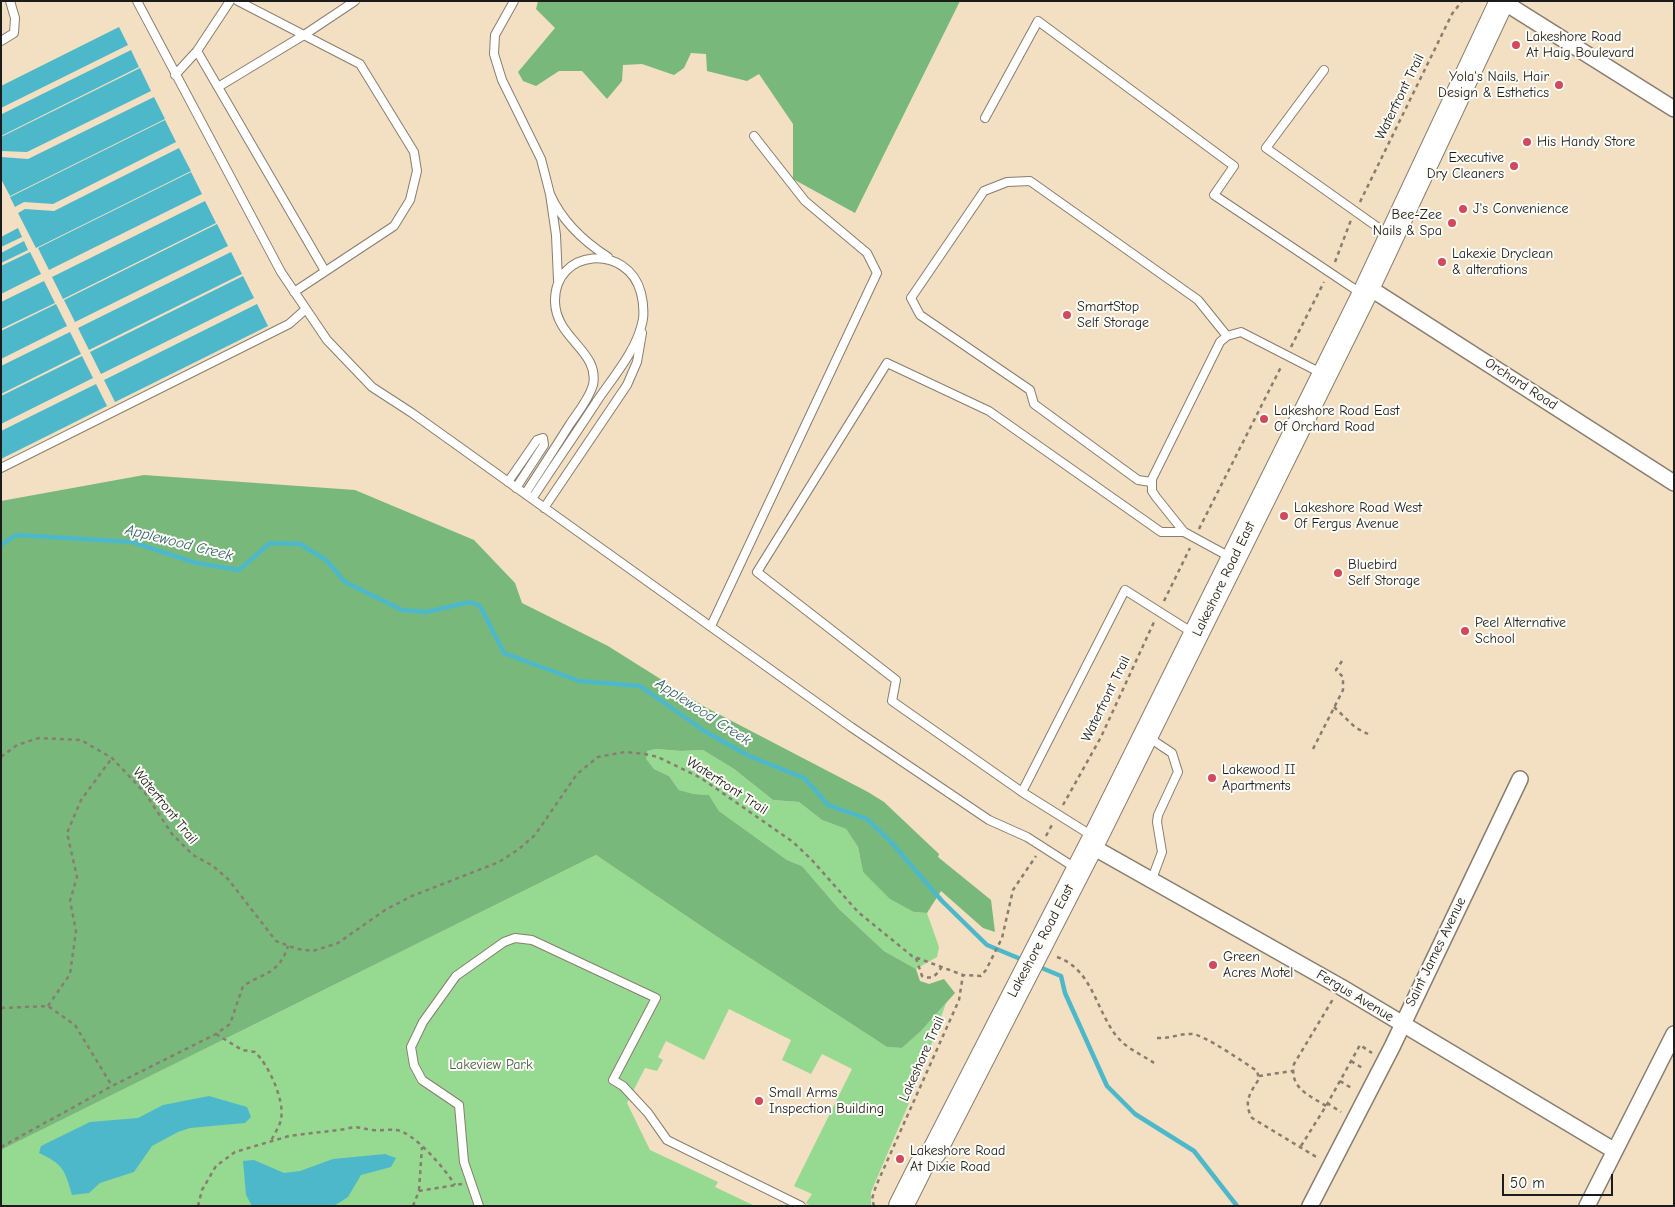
<!DOCTYPE html>
<style>
body{margin:0}
#map{position:relative;width:1675px;height:1207px;overflow:hidden;background:#f3dfc2;font-family:"Comic Neue",sans-serif}
canvas{display:block}
.frame{position:absolute;inset:0;border:2px solid #1c1c1c;pointer-events:none}
.scale{position:absolute;left:1502px;top:1174px;width:111px;height:22px;box-sizing:border-box;border:2px solid #1c1c1c;border-top:0;padding-left:6px;font-size:15px;line-height:18px;white-space:nowrap;color:#1c1c1c;-webkit-text-stroke:4px #fdfcf7;paint-order:stroke}
</style>
<div id="map">
<canvas width="1675" height="1207"></canvas>
<div class="frame"></div>
<div class="scale">50 m</div>
</div>
<script>
const g = document.querySelector('canvas').getContext('2d');
g.lineJoin = 'round';
function fillPath(path, color) { g.fillStyle = color; g.fill(path, 'evenodd'); }
function stroke(path, color, width, dash) { g.strokeStyle = color; g.lineWidth = width; g.lineCap = dash ? 'butt' : 'round'; g.setLineDash(dash || []); g.stroke(path); }
function label(font, color, halo, rows, align = 'center') {
  g.font = font + ' "Comic Neue",sans-serif'; g.lineWidth = 4; g.setLineDash([]); g.textBaseline = 'middle'; g.strokeStyle = halo; g.fillStyle = color; for (const [text, x, y, turn = 0] of rows) {
    g.save(); g.translate(x, y); g.rotate((+turn || 0) * Math.PI / 180); g.textAlign = isNaN(turn) ? turn : align; if (halo) g.strokeText(text, 0, 0); g.fillText(text, 0, 0); g.restore();
  }
}
const green = new Path2D(`
 M656,749L681,751L703,750L734,769L773,800L799,802L822,820L846,829L858,847L863,872L914,912L927,913L939,947L937,957L916,969L884,951L839,909L802,866L787,860L719,811L709,795L694,794L679,790L669,776L654,769L645,759L647,751Z
 M596,855L713,934L887,1047L902,1048L921,1031L946,1003L918,1082L871,1192V1206H811L806,1203L812,1194L794,1186L852,1069L822,1054L811,1074L782,1060L791,1040L729,1009L704,1060L666,1041L658,1057L663,1060L657,1071L645,1068L627,1103L650,1150L718,1182L715,1187L755,1206H1V1150Z`);
const forest = new Path2D(`
 M538,1H960L855,213L793,179V124L759,74L747,81L707,71L706,54L691,53L684,68L674,75L642,64L623,65L622,81L607,99L582,71H559L536,86L523,81L518,72L555,28L536,9Z
 M144,475L355,490L474,540L515,583L522,603L608,646L705,707L868,792L884,802L939,854L938,857L991,900L995,932L983,928L941,891L927,913L914,912L890,899L863,872L858,847L846,829L822,820L799,802L773,800L734,769L703,750L681,751L656,749L647,751L646,759L654,769L669,776L679,790L694,794L709,795L719,811L787,860L802,866L839,909L884,951L916,969L920,981L929,984L944,979L955,993L921,1031L902,1048L887,1047L713,934L596,855L1,1150V501Z`);
const water = new Path2D(`
 M119,27L128,45L1,108V86Z
 M131,50L139,67L1,136L2,114Z
 M140,68L151,91L27,152L1,151V137Z
 M154,97L165,119L10,196L1,179V157L28,159Z
 M165,120L176,142L53,204L24,202L15,207L10,197Z
 M179,148L191,171L36,248L18,213L25,209L54,211Z
 M191,172L202,194L49,270L38,248Z
 M205,201L216,223L63,299L52,277Z
 M217,224L228,246L75,322L64,300Z
 M18,228L22,237L1,247V237Z
 M24,241L28,250L1,263V253Z
 M30,252L41,274L1,294V266Z
 M231,252L242,274L89,350L78,328Z
 M243,276L254,298L101,374L90,352Z
 M44,281L55,303L1,329V302Z
 M56,304L67,326L1,359V331Z
 M257,304L268,326L115,402L104,380Z
 M70,332L81,354L1,394V366Z
 M82,356L93,378L1,424V396Z
 M96,384L107,406L1,459V431Z
 M209,1096L247,1107L251,1117L245,1123L190,1128L178,1132L152,1146L134,1172L100,1183L89,1193L72,1195C65,1170 63,1164 39,1153L41,1146L90,1122L138,1118L163,1105Z
 M385,1154L396,1158L391,1167L361,1175L348,1197L334,1206H252L246,1195L243,1161L254,1160L284,1173L300,1171L333,1159Z`);
const stream = new Path2D(`
 M1,545L16,535L132,542L196,563L239,570L270,543L300,544L326,560L345,582L402,610L426,612L470,602L480,606L504,653L579,681L640,686L706,732L749,756L804,778L828,805L867,819L891,842L942,901L987,945L1023,960
 M1037,966L1061,976L1065,993L1107,1086L1135,1114L1194,1151L1237,1206`);
const path = new Path2D(`
 M1360,202L1452,14L1462,1
 M1335,262L1351,220
 M1291,347L1324,282
 M1199,529L1282,365
 M1164,601L1190,548
 M1334,707L1356,728L1368,734
 M1313,749L1343,690V677L1336,670L1342,661
 M1,757L17,745L39,738L81,740L112,758L145,793L172,834L193,855L213,866L228,879L276,941L297,949L313,951L338,943L385,910L412,896L499,862L519,849L535,835L577,774L598,757L625,752L645,754L658,757L701,778L793,842L811,859L858,912L912,956L963,975L981,976L986,970L1002,938L1013,890L1036,856
 M1063,805L1101,737L1154,622
 M1046,836L1053,823
 M1057,957C1095,970 1096,1016 1121,1041C1130,1050 1144,1056 1154,1063
 M916,958L922,976C931,980 936,976 941,968
 M48,1006L70,974L76,931L70,901L77,877L67,833L81,800L112,758
 M1,1008L48,1006L75,1025L112,1086
 M216,1034L242,1050L255,1052C268,1064 285,1100 281,1119C280,1126 274,1134 271,1141
 M1157,1038C1171,1039 1180,1033 1192,1034C1203,1034 1245,1063 1257,1071L1259,1079C1250,1093 1243,1102 1252,1118L1318,1158
 M1351,1061L1364,1069
 M1259,1076L1292,1071
 M1340,1081L1353,1089
 M1327,1103L1341,1112
 M1326,1106C1309,1095 1289,1088 1294,1064L1333,999
 M1301,1146L1326,1106L1360,1045L1372,1053
 M1,1147L112,1086L216,1034L230,1024L243,986C265,972 279,974 288,946
 M419,1190L422,1147
 M198,1206L202,1190L216,1166L235,1152L289,1136L346,1129C357,1125 362,1129 373,1130C381,1131 389,1129 396,1130C413,1131 447,1171 455,1185
 M413,1206L419,1191L462,1184
 M874,1206L872,1199L876,1186L959,1000L963,975`);
const lane = new Path2D(`
 M137,1L281,272L327,340L372,387L412,413L851,727L989,820L1027,837L1077,869
 M238,1L360,64L414,152L417,171L410,200L394,226L294,292
 M514,1L495,35L494,54L502,80L541,159L550,194
 M1,41L14,33L15,18L10,1
 M197,51L325,271
 M1324,70L1266,148L1390,236
 M175,75L197,51L230,1
 M218,87L304,35L355,1
 M985,118L1038,21L1234,166L1214,195L1362,294
 M558,280L556,235L550,194C562,221 583,241 608,257
 M1,468L289,324L306,309
 M508,482L537,440L543,438L544,445L516,488
 M1151,482L1138,480L1034,404L1030,390L920,315L911,298L984,191L1007,182L1030,181L1198,300L1227,336
 M525,494C540,471 555,448 570,424C578,412 589,399 593,385C600,351 556,339 555,302C554,248 628,243 641,293C643,301 644,310 643,319C638,348 615,375 599,398C577,432 554,465 532,499
 M544,508L627,385L637,362L642,333
 M1230,557L1184,532L1156,497L1152,491V479L1220,342L1227,336L1241,332L1323,374
 M711,626L877,273L867,253L805,201L754,136
 M1148,737L1172,753L1178,772L1158,815L1157,822L1162,852L1152,879
 M1022,792L892,701L896,680L757,572L887,363L989,411L1161,532H1184
 M1094,837L1022,792L1125,590L1193,633
 M479,1206L464,1162L459,1105L422,1080L414,1065L411,1047L423,1022L456,976L504,942L515,938L532,940L656,998L613,1080L623,1086L648,1113L667,1140L801,1206`);
const street = new Path2D(`
 M1502,1L1674,109
 M1368,287L1674,483
 M1091,846L1341,987L1615,1151
 M1310,1206L1392,1047L1520,779
 M1587,1206L1674,1034`);
const primary = new Path2D(`
 M901,1206L921,1166L934,1152L1095,838L1364,295L1502,1`);
const markers = [
 [1516,45,5,"#d1495b"],
 [1559,85,5,"#d1495b"],
 [1527,142,5,"#d1495b"],
 [1514,166,5,"#d1495b"],
 [1463,209,5,"#d1495b"],
 [1452,223,5,"#d1495b"],
 [1442,262,5,"#d1495b"],
 [1067,315,5,"#d1495b"],
 [1264,419,5,"#d1495b"],
 [1284,516,5,"#d1495b"],
 [1338,573,5,"#d1495b"],
 [1465,631,5,"#d1495b"],
 [1212,778,5,"#d1495b"],
 [1213,965,5,"#d1495b"],
 [759,1101,5,"#d1495b"],
 [900,1159,5,"#d1495b"]
];
const poiNames = [
 ["Lakeshore Road",1526,37],
 ["At Haig Boulevard",1526,53],
 ["Yola's Nails, Hair",1549,77,"right"],
 ["Design & Esthetics",1549,93,"right"],
 ["His Handy Store",1537,142],
 ["Executive",1504,158,"right"],
 ["Dry Cleaners",1504,174,"right"],
 ["J's Convenience",1473,209],
 ["Bee-Zee",1442,215,"right"],
 ["Nails & Spa",1442,231,"right"],
 ["Lakexie Dryclean",1452,254],
 ["& alterations",1452,270],
 ["SmartStop",1077,307],
 ["Self Storage",1077,323],
 ["Lakeshore Road East",1274,411],
 ["Of Orchard Road",1274,427],
 ["Lakeshore Road West",1294,508],
 ["Of Fergus Avenue",1294,524],
 ["Bluebird",1348,565],
 ["Self Storage",1348,581],
 ["Peel Alternative",1475,623],
 ["School",1475,639],
 ["Lakewood II",1222,770],
 ["Apartments",1222,786],
 ["Green",1223,957],
 ["Acres Motel",1223,973],
 ["Small Arms",769,1093],
 ["Inspection Building",769,1109],
 ["Lakeshore Road",910,1151],
 ["At Dixie Road",910,1167]
];
const streetNames = [
 ["Waterfront Trail",1400,97,-64],
 ["Orchard Road",1521,384,33],
 ["Lakeshore Road East",1224,579,-64],
 ["Waterfront Trail",1106,699,-64],
 ["Waterfront Trail",727,786,33],
 ["Waterfront Trail",165,806,51],
 ["Lakeshore Road East",1041,941,-62],
 ["Saint James Avenue",1436,952,-64],
 ["Fergus Avenue",1355,996,31],
 ["Lakeshore Trail",922,1059,-66]
];
const parkNames = [
 ["Lakeview Park",491,1065]
];
const waterNames = [
 ["Applewood Creek",179,543,14],
 ["Applewood Creek",703,712,33]
];
fillPath(green, '#96d991');
fillPath(forest, '#78b97b');
fillPath(water, '#4eb8cb');
stroke(stream, '#4eb8cb', 4.5);
stroke(lane, '#887e6f', 10);
stroke(street, '#887e6f', 18);
stroke(primary, '#887e6f', 26);
stroke(path, '#887e6f', 2.5, [4, 4]);
stroke(lane, '#fff', 8);
stroke(street, '#fff', 15);
stroke(primary, '#fff', 24);
for (const [x, y, r, color] of markers) { const dot = new Path2D(); dot.arc(x, y, r, 0, 2 * Math.PI); g.fillStyle = color; g.fill(dot); stroke(dot, '#fdfcf7', 2); }
label('14px', '#1c1c1c', '#fdfcf7', poiNames, 'left');
label('14px', '#1c1c1c', '#fdfcf7', streetNames);
label('14px', '#475e45', '#fdfcf7', parkNames);
label('italic 15px', '#32626b', '#fdfcf7', waterNames);
</script>
